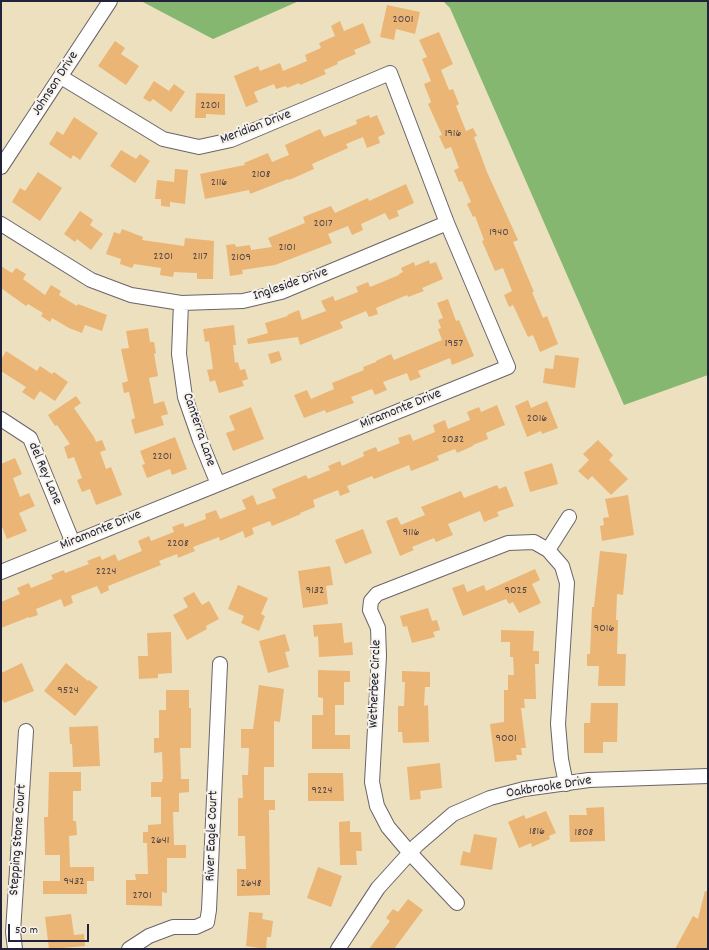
<!DOCTYPE html>
<style>
body{margin:0}
#map{position:relative;width:709px;height:950px;overflow:hidden;background:#ede0bf;font-family:Dekko,sans-serif}
canvas{display:block}
.frame{position:absolute;inset:0;border:2px solid #22223b;pointer-events:none}
.scale{position:absolute;left:8px;top:924px;width:81px;height:18px;box-sizing:border-box;border:2px solid #22223b;border-top:0;padding-left:5px;font-size:12px;line-height:14px;white-space:nowrap;color:#22223b;-webkit-text-stroke:3px #f7f3e8;paint-order:stroke}
</style>
<div id="map">
<canvas width="709" height="950"></canvas>
<div class="frame"></div>
<div class="scale">50 m</div>
</div>
<script>
const g = document.querySelector('canvas').getContext('2d');
g.lineJoin = 'round';
function fillPath(path, color) { g.fillStyle = color; g.fill(path, 'evenodd'); }
function stroke(path, color, width, dash) { g.strokeStyle = color; g.lineWidth = width; g.lineCap = dash ? 'butt' : 'round'; g.setLineDash(dash || []); g.stroke(path); }
function label(font, color, halo, rows, align = 'center') {
  g.font = font + ' Dekko,sans-serif'; g.lineWidth = 4; g.setLineDash([]); g.textBaseline = 'middle'; g.strokeStyle = halo; g.fillStyle = color; for (const [text, x, y, turn = 0] of rows) {
    g.save(); g.translate(x, y); g.rotate((+turn || 0) * Math.PI / 180); g.textAlign = isNaN(turn) ? turn : align; if (halo) g.strokeText(text, 0, 0); g.fillText(text, 0, 0); g.restore();
  }
}
const forest = new Path2D(`
 M141,1H299L213,39Z
 M443,1H708V375L624,405L450,8Z`);
const building = new Path2D(`
 M387,5L420,12L415,34L396,29L394,40L380,37Z
 M340,21L344,31L363,23L371,43L354,50L356,54L337,62L338,64L324,70L326,74L300,85L299,83L287,88L286,86L276,89L274,84L254,92L258,102L246,107L234,76L258,66L260,71L280,63L283,71L307,61L305,55L321,48L319,43L335,36L331,26Z
 M439,32L453,64L441,70L449,90L453,89L459,104L456,106L466,131L473,128L477,136L474,137L487,172L518,240L513,242L534,292H532L543,318L547,316L558,344L540,352L533,335L528,337L513,305L509,307L504,295L512,291L503,268L495,271L482,241L484,240L475,216L473,217L467,204L471,202L462,181L459,182L454,170L459,168L451,147L445,149L439,136L442,135L428,104L431,102L424,84L431,81L422,59L427,57L419,40Z
 M115,41L125,48L121,54L139,66L126,85L98,66Z
 M154,81L169,91L174,84L185,92L171,112L153,99L150,102L143,98Z
 M196,93L225,94V115L206,114V118H195Z
 M369,115L370,118L377,115L385,134L378,137L380,143L367,148L363,137L346,144L348,148L312,164L314,169L289,180L288,179L250,194L249,190L205,199L200,174L245,165L244,163L268,153L272,162L289,155L285,145L320,129L324,137L357,124L356,120Z
 M74,117L98,133L80,160L73,155L71,159L49,144L57,131L63,135Z
 M121,150L136,159L140,154L150,161L135,183L110,166Z
 M175,169L188,170L185,204L170,202V207L161,206V199H155L157,180L174,182Z
 M38,172L62,188L40,221L12,202L20,188L25,191Z
 M406,184L414,203L397,211L399,216L389,220L385,213L361,224L363,230L352,235L348,226L328,234L332,243L275,265L242,270L243,274L230,276L226,245L235,244L236,247L250,245L251,250L272,247L268,238L305,223L303,217L331,206L335,213L368,198L369,201Z
 M80,211L93,220L90,225L103,234L91,250L77,239L75,242L64,234Z
 M122,229L143,237L142,240L184,246L185,238L214,241L213,279H197V273L174,272L173,277L160,275L161,268L134,264L132,268L120,264L121,259L106,254L114,232L120,234Z
 M429,260L430,264L436,262L443,279L422,288L424,291L408,297L407,295L376,308L378,314L369,317L366,311L340,322L343,328L300,345L298,337L248,344L247,339L268,333L265,323L288,316L287,315L299,310L302,320L326,311L321,301L333,296L335,301L358,292L356,287L368,282L370,287L399,275V274L403,272L401,268L414,262L415,266Z
 M1,266L12,273L16,268L26,274L23,279L45,295L51,285L61,291L59,295L77,306L78,304L107,315L102,331L85,325L82,333L69,328L52,318L50,322L41,316L43,313L28,304L26,306L1,288Z
 M448,299L456,321L459,320L474,356L452,365L450,358L418,371L421,377L410,381L407,373L383,382L387,390L375,395L372,389L351,397L354,403L326,413L325,410L304,418L294,395L307,390L311,399L334,389L332,383L364,370L363,367L376,362V361L391,354L394,360L442,340L438,329L441,328L438,320L443,318L437,303Z
 M234,325L236,345H233L235,363L238,362L240,370L245,369L248,379L242,381L244,386L219,393L215,380L210,382L207,370L213,369L209,341L205,342L203,329Z
 M148,328L150,342H154L156,353L154,354L158,376L149,378L154,404L164,401L168,414L161,416L164,425L135,434L131,420L135,418L129,392L124,393L122,383L128,381L121,349L129,348L126,331Z
 M6,351L37,371L40,366L52,374L54,372L68,382L55,401L40,391L34,400L22,392L26,387L1,371V360Z
 M279,351L282,360L271,364L268,354Z
 M555,355L579,358L575,388L543,383L545,368L553,369Z
 M76,396L81,403L74,408L94,437L96,442L102,440L106,450L100,452L106,469L111,467L122,495L96,505L90,489L82,492L77,480L82,478L74,457L68,459L64,447L70,444L57,425L55,426L48,415Z
 M528,400L531,408L547,401L558,428L542,434L541,431L527,437L515,406Z
 M497,405L505,425L486,433L488,439L473,445V446L457,453L455,449L437,456L439,460L411,471L409,465L374,479L372,476L347,486L350,492L340,496L338,490L313,500L315,507L300,513L301,514L272,526L270,521L252,528L254,534L245,538L243,531L220,541L219,537L193,547L195,551L178,558L177,554L159,561L161,565L108,586L109,590L101,594L97,586L71,596L73,603L64,607L61,599L36,609L38,615L29,618V617L1,628V602L20,594L17,588L29,583L31,588L53,579L51,575L64,570L65,573L89,564L87,561L100,556L102,560L115,554L118,561L142,551L138,541L149,536L151,541L174,532L172,527L183,523L185,527L206,519L205,514L216,510L220,519L246,509L242,500L253,495L257,505L276,498L272,489L306,475L308,479L330,470L328,466L340,461L342,466L364,456L363,452L376,447L378,452L400,443L398,438L410,434L413,441L435,432L433,425L445,420L448,429L470,420L467,412L479,407L481,412Z
 M251,407L264,439L233,451L226,433L235,430L229,416Z
 M175,437L187,469L172,475L170,469L147,478L142,465L145,464L140,451Z
 M598,440L613,455L609,460L628,479L611,495L592,476L588,480L578,471L589,460L583,454Z
 M15,458L22,474L13,478L20,497L29,493L35,506L19,513L27,531L7,539L1,524V464Z
 M552,463L558,484L530,492L524,472Z
 M497,485L499,489L506,486L514,506L497,512L499,516L484,522L480,511L448,524L453,535L436,542L434,538L412,547L414,550L400,556L386,521L397,517L401,525L425,515L421,507L461,491L464,498Z
 M628,495L634,535L602,541L600,526L604,525L603,518L609,517L605,499Z
 M363,529L372,553L345,564L335,540Z
 M600,551L627,554L623,595L617,594L616,620H618L617,654H626L625,686H598L599,666H587V654H590L592,607H594Z
 M330,566L333,585L326,586L328,604L303,608L298,571Z
 M535,569L540,580L532,584L541,603L519,613L513,602L509,604L506,599L463,616L452,588L464,584L467,592L484,585L486,591Z
 M238,585L268,598L261,614L265,616L259,631L241,623L244,616L228,609Z
 M194,592L202,605L209,601L219,619L206,626L207,629L187,640L173,615L188,607L183,598Z
 M428,608L432,621L437,620L440,630L433,632L435,637L412,643L407,626L403,627L400,616Z
 M342,623L344,643L352,642L353,655L319,657L318,636L314,637L313,625Z
 M501,630L534,631L533,651H539V664H535L536,699H524L525,708H521L526,748H521L522,755H516L517,760L495,762L490,724L504,722V690H508V675H514L513,657H510V642H501Z
 M171,632L172,673L158,674V678L139,679L138,656H148L147,633Z
 M285,634L290,651L285,652L289,667L268,673L259,641Z
 M22,663L34,691L4,703L1,697V673Z
 M66,663L88,681L89,680L98,687L75,716L44,691Z
 M318,670L350,671V682H344V705H335V735H350V749H312V715H323V698L318,697Z
 M402,671L430,672V687H425L424,706L428,705L429,742L403,743L402,732H398V706H404L405,682H402Z
 M259,685L284,689L280,722L274,721V767H264V800H275V810H269L270,895L237,896V869H246L245,836H238V798H243L242,775H248L249,748H241V729H253Z
 M166,690H189V708H191V748H180L181,779H189V792L179,793V812H173L174,845H186V858H167V893L162,892V906L126,905V880H136L135,874H148L147,843H143V832H148V825L161,824V797H151V782H162V779H163L162,752L154,753V738H159V710H166Z
 M591,703H618L617,742H603V753H584V723H590Z
 M98,726L100,766L73,767L72,744H70L69,727Z
 M440,763L442,788L420,791L421,799L410,800L407,767Z
 M49,772H81V791H73V821H76L77,835L69,836L70,867H94V881H87V894H43V881H60V855H45L44,817H48Z
 M308,773H343L344,801H308Z
 M604,807L605,841L570,842L569,815H587L586,808Z
 M546,811L556,833L549,836L550,839L532,847L531,843L519,848L508,822L524,815L526,819Z
 M350,821V832H361L362,851H356L357,865H340L339,822Z
 M474,834L497,838L492,870L460,865L463,851L470,853Z
 M318,867L342,876L331,907L307,898Z
 M705,891L708,892V949H675L693,916L698,919Z
 M408,899L423,910L394,949H369L390,921L386,918L393,909L398,912Z
 M249,912L263,913L262,919L273,921L271,937H267L266,949L246,946Z
 M71,914L74,935L84,934L85,946L49,949L45,917Z`);
const minor = new Path2D(`
 M1,167L110,1
 M1,224L91,280L131,295L181,303L243,301L281,292L447,223
 M181,303L179,354L185,397L200,440L218,484
 M1,419L30,438L73,543
 M548,550L569,517
 M1,572L508,367L447,223L390,73L231,140L199,147L163,139L61,77
 M457,903L410,853L388,827L377,806L372,782L379,656L378,628L370,610L371,601L377,594L508,543L534,542L548,550L562,566L567,583L558,724L561,759L566,784
 M15,949L13,932L26,731
 M129,949L149,936L173,927H196L207,922L209,910L220,664
 M338,949L378,888L417,845L453,814L490,798L524,789L589,780L708,776`);
const numberNames = [
 ["2001",403,20],
 ["2201",210,106],
 ["1916",453,134],
 ["2108",261,175],
 ["2116",219,183],
 ["2017",323,224],
 ["1940",499,233],
 ["2101",287,248],
 ["2201",163,257],
 ["2117",200,257],
 ["2109",241,258],
 ["1957",454,344],
 ["2016",537,419],
 ["2032",453,440],
 ["2201",162,457],
 ["9116",411,533],
 ["2208",178,544],
 ["2224",106,572],
 ["9132",315,591],
 ["9025",516,591],
 ["9016",604,629],
 ["9524",68,691],
 ["9001",506,739],
 ["9224",322,791],
 ["1816",537,832],
 ["1808",584,833],
 ["2641",160,841],
 ["9432",74,882],
 ["2648",251,884],
 ["2701",142,896]
];
const streetNames = [
 ["Johnson Drive",56,84,-57],
 ["Meridian Drive",256,128,-21],
 ["Ingleside Drive",291,285,-19],
 ["Miramonte Drive",401,410,-22],
 ["Canterra Lane",198,430,71],
 ["del Rey Lane",44,474,67],
 ["Miramonte Drive",101,531,-22],
 ["Wetherbee Circle",376,684,-88],
 ["Oakbrooke Drive",549,788,-9],
 ["River Eagle Court",213,836,-88],
 ["Stepping Stone Court",19,840,-86]
];
fillPath(forest, '#86b770');
fillPath(building, '#eab575');
stroke(minor, '#696469', 16);
stroke(minor, '#fff', 14);
label('12px', '#54474a', null, numberNames);
label('14px', '#22223b', '#f7f3e8', streetNames);
</script>
